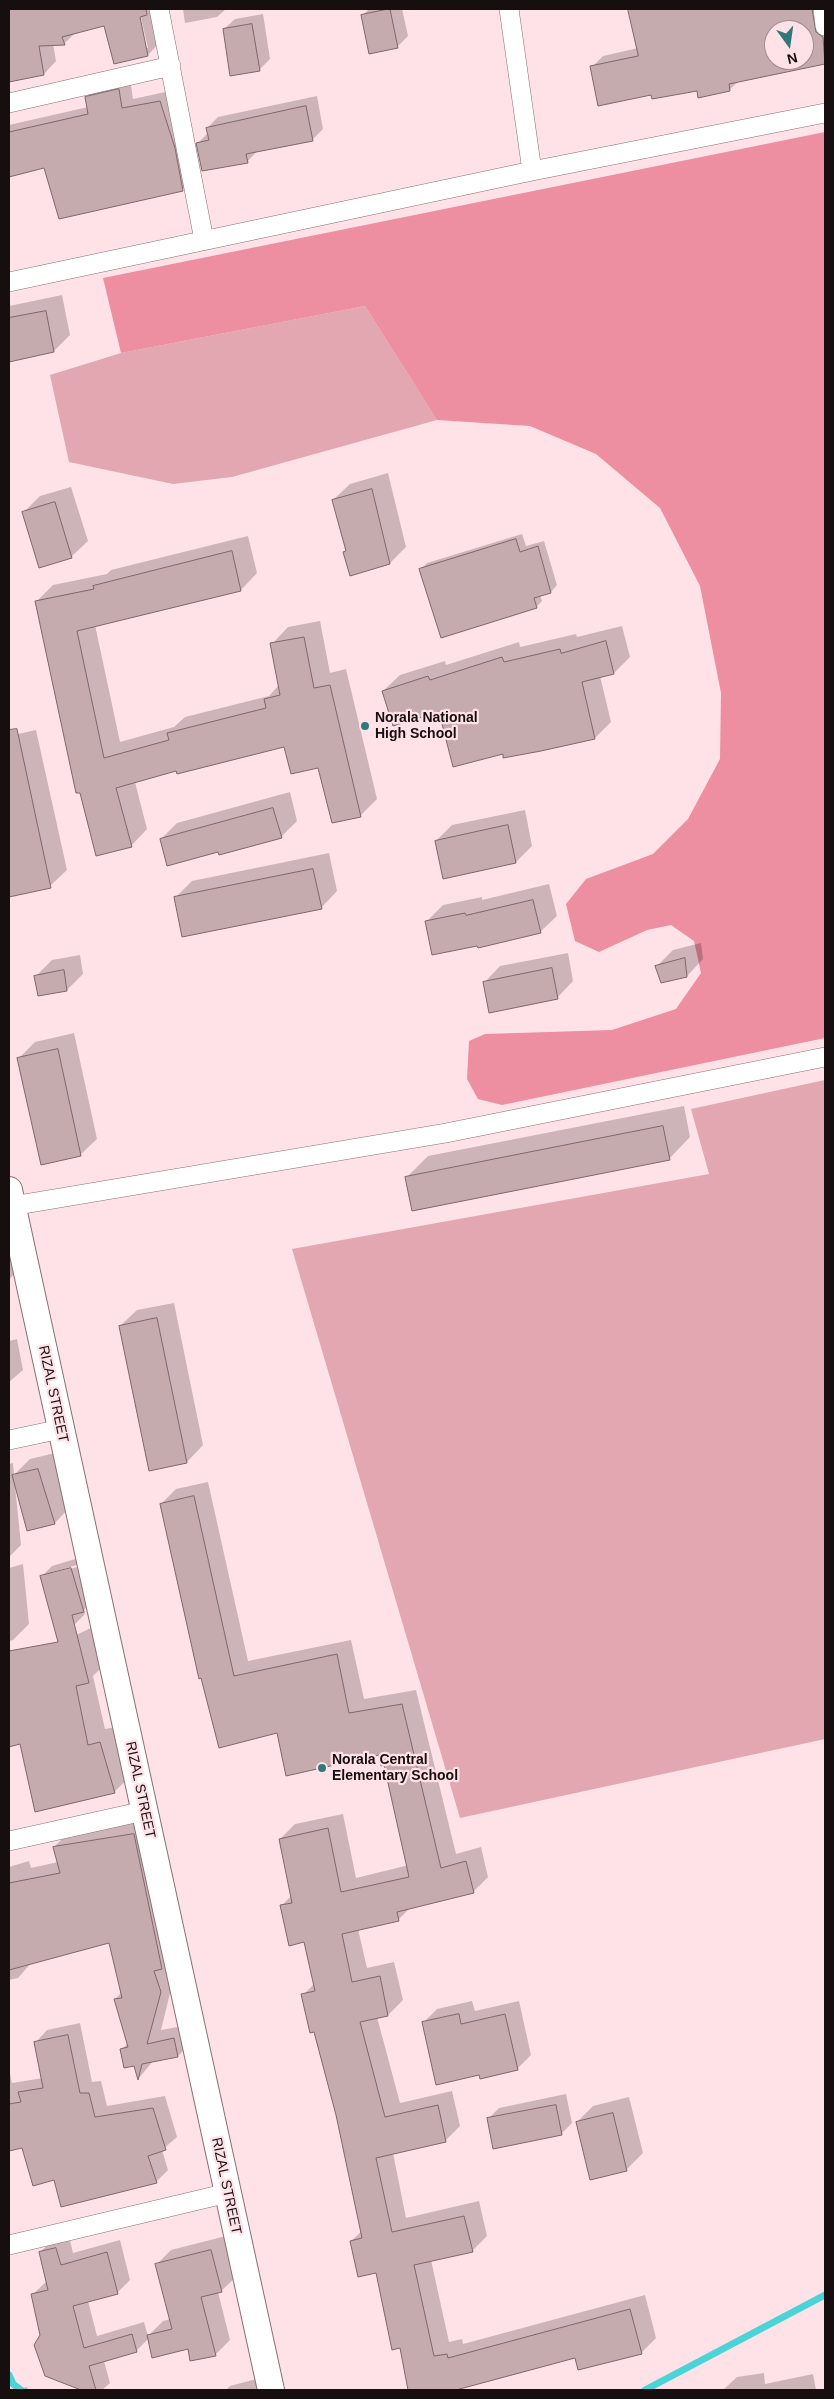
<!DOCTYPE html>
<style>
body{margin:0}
#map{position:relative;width:834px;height:2399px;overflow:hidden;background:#ffe2e7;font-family:Helvetica,sans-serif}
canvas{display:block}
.frame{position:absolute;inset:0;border:10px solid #170e10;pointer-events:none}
.north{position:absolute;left:764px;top:20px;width:50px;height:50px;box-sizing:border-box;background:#ffe2e7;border:1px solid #a28d91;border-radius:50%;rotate:166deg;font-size:14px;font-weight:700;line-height:20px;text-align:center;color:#170e10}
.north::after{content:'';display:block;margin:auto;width:18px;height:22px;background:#2f797b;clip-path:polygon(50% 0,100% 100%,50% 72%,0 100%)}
</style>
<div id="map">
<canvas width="834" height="2399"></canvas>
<div class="frame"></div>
<div class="north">N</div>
</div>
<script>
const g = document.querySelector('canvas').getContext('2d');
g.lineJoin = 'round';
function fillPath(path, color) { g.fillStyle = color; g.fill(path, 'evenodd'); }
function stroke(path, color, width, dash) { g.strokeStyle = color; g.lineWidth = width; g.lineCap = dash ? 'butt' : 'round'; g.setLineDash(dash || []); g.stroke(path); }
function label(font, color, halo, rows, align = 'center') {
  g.font = font + ' Helvetica,sans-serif'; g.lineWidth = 4.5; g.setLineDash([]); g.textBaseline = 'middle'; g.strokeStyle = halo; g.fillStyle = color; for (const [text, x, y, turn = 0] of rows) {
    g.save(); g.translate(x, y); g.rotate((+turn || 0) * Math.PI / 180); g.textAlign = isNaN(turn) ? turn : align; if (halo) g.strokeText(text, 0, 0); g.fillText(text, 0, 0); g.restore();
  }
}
const green = new Path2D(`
 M365,306L437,420L232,477L173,484L69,462L50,375L121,353Z
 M825,1080V1739L460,1818L292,1249L709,1174L691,1109Z`);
const forest = new Path2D(`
 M825,132V1038L502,1105L478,1099L467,1079L469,1041L485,1034L612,1030L676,1009L701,973L694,941L671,925L647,930L599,952L575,941L566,904L586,879L653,854L688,819L720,759L721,693L700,586L660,508L596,454L530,426L437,420L365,306L121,353L103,278Z`);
const shadow = new Path2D(`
 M9,9H137L145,48H148L139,9H153L160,42L148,55L115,63L105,25L76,32L64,44H53L56,61L44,74L10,80Z
 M183,9H226L217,17L185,23Z
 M369,9H402L408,36L397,47L363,15Z
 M629,9H774L779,25L824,14L825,62L739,81L729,90H698L652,94L592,67L603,56L638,48ZM774,30H804V60H774Z
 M263,14L270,59L259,70L224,29L235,19Z
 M130,79L133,99L170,91L193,179L182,190L44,167L9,175V125L88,107L86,98L97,87Z
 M317,96L323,129L312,140L258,150L247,162L198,143L208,133L207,128L218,117Z
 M62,295L70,335L54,351L9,360V306Z
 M388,473L406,547L390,563L350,574L344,553L347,550L333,500L350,484Z
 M71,487L88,541L71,557L24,512L40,496Z
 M522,534L526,546L544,541L557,585L551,592L540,595L542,601L536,607L421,569L427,563Z
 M248,536L257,573L241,590L95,625L120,742L174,727L185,717L269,696L279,685L272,644L288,627L320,621L330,673L346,669L377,799L360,816L319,767L285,745L177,769L135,782L147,829L131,846L37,601L53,585L107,574L111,570Z
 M622,626L630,657L614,673L600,676L611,722L595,738L504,753L440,711L383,691L400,675L445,661L446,665L519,642L520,647L576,634L577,637Z
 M36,730L67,870L50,886L9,895V736Z
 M290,792L297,821L281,837L219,850L161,839L177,823Z
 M525,810L532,846L516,862L436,841L452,825Z
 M329,853L337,891L321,908L176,897L192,881Z
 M549,884L557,916L540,932L427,921L443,905L482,897V900Z
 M701,943L703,959L687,976L657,966L673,950Z
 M568,953L573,981L557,998L484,983L500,966Z
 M80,955L83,974L67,990L36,976L52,960Z
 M74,1033L97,1139L80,1155L19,1058L35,1042Z
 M684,1106L690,1137L669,1159L407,1177L428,1156Z
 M9,1239L23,1267L9,1279Z
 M174,1303L203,1445L187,1462L120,1326L137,1310Z
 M17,1339L23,1370L9,1382V1341Z
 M55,1453L71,1506L55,1523L15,1486L21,1545L9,1557V1464L13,1463L14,1475L30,1459Z
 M208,1482L248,1661L351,1640L364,1699L416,1690L456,1854L481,1847L488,1877L473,1892L411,1907L398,1920L358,1929L367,1968L394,1962L403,2000L388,2015L377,2017L400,2103L452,2091L460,2126L445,2141L393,2153L406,2218L479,2201L487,2236L472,2251L431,2260L449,2342L462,2339L463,2344L645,2295L656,2338L641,2353L576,2356L463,2387L446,2390H410L401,2346L377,2272L351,2241L362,2231L337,2114L315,2031L303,1995L315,1983L305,1941L282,1905L291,1896L280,1839L295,1824L343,1814L356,1878L409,1865L385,1764L380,1754L278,1732L220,1746L161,1504L176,1489Z
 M82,1557L94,1599L84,1610L85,1614L74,1625L41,1577L52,1566ZM77,1565V1567L53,1574V1572Z
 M23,1564L29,1624L13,1640L9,1641V1568Z
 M95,1626L104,1665L93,1676L105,1729L116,1727L131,1776L114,1792L21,1743L9,1746V1667Z
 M148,1820L174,1977L161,2030L188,2025L192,2042L178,2056L153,2061L139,2078L135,2064L122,2049L128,2043L115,1999L122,1992L110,1941L32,1962L18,1978L9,1980V1867L29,1861L31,1868L58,1862L54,1847L68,1833Z
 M472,2001L475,2011L519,2001L531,2055L517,2069L480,2073L423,2023L437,2009Z
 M80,2023L92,2082L101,2081L107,2106L165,2096L177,2137L162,2150L168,2170L156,2182L55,2178L23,2146L9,2149V2069L12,2083L43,2078L35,2043L47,2030Z
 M566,2094L572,2123L561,2134L488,2119L499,2108Z
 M629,2097L643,2153L626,2170L577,2122L593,2106Z
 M69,2236L73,2253L120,2240L130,2280L117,2293L88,2301L97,2336L144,2322L148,2336L163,2321L170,2319L157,2264L171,2250L226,2236L236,2277L221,2291L218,2292L230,2340L215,2355L149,2338L136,2351L104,2361L110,2383L102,2390H84L46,2375L41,2336L32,2295L47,2281L40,2252L53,2240Z
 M764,2373L765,2384L813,2374L816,2390H723L737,2377Z
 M264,2377L268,2390H226L230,2386Z
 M27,2387L28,2390H11Z`);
const stream = new Path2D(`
 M9,2375L13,2384L21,2390
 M645,2390L825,2295`);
const building = new Path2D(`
 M9,9H146L147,15L140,17L148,56L114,64L104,26L62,37L65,45L39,46L44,75L9,82Z
 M390,9L398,48L369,54L361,15Z
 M628,9H812L816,32L823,37L825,64L729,84L730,91L698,98L697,91L652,99L651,95L598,106L590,66L638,56ZM774,30H804V60H774Z
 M252,24L260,71L230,76L223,29Z
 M119,89L122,108L160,101L175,148L183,191L59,219L44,168L9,177V132L88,114L85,97Z
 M306,106L313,141L246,154L248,163L202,171L196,143L209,140L206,128Z
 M46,311L54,352L9,362V318Z
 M372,489L390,564L350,576L343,552L346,551L332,500Z
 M55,502L72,558L39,568L22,512Z
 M516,539L520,552L538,546L551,593L534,598L537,608L441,638L419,569Z
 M232,551L241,591L77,631L104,758L169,740L167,733L266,708L264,699L280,695L270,643L304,637L314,688L330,685L361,817L332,823L318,768L291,774L284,747L177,774L176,771L116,788L132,847L96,856L80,793H76L35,601L94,589L93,586Z
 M606,641L614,674L582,682L595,739L541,751L503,758V754L453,767L439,712L393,726L382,691L428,676L430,680L502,657L504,662L560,649L561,653Z
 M17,729L51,888L9,897V730Z
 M273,808L282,838L219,855L218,852L167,866L160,839Z
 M508,825L516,863L443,879L435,841Z
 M313,869L322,909L182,937L174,897Z
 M533,900L541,933L478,948L477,946L432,955L425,921L465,913L466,915Z
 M685,958L687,977L661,983L655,966Z
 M552,968L558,999L489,1013L483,982Z
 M64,970L67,991L38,996L34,976Z
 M58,1049L81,1156L41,1165L17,1058Z
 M663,1126L670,1160L412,1211L405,1177Z
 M157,1318L187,1463L149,1471L119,1326Z
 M38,1469L55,1524L27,1531L12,1475Z
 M194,1496L234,1676L337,1654L349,1713L402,1704L441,1868L466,1861L474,1893L397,1912L399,1921L342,1934L352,1982L380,1976L388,2016L360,2022L385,2117L438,2105L446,2142L376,2158L392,2232L464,2216L473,2252L414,2265L434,2356L447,2354L448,2358L630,2309L642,2354L578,2370L575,2358L456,2390H408L400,2348L392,2350L376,2273L358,2277L350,2241L362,2238L336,2115L314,2032L310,2033L301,1994L315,1991L304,1942L289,1946L280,1905L292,1903L279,1839L328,1828L341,1892L409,1877L384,1765L381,1766L379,1755L286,1776L277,1733L219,1748L201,1678L199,1679L160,1504Z
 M71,1568L84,1612L72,1615L89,1683L76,1686L88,1745L100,1742L115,1793L35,1812L20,1744L9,1747V1651L58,1642L40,1576Z
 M134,1834L162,1969L154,1971L161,1992L147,2044L174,2038L178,2057L142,2064L138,2080L134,2066L124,2068L120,2049L128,2047L114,1999L122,1998L109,1943L9,1970V1883L60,1873L53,1847Z
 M459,2014L461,2024L505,2014L518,2070L480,2079L479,2075L436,2085L422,2022Z
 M68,2035L80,2093H89L95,2117L153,2108L166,2150L148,2156L157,2183L61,2207L54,2180L33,2186L22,2148L9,2151V2104L21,2102L18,2092L43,2088L34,2042Z
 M556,2105L562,2135L493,2149L487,2118Z
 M613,2113L627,2171L590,2180L576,2122Z
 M56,2248L61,2265L107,2252L118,2294L73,2306L84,2348L132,2334L137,2352L89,2366L96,2390H81L45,2376L34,2345L40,2335L31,2294L48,2290L39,2252Z
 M211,2250L222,2292L201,2297L216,2356L190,2361L188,2349L152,2358L147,2335L172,2329L155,2264Z`);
const minor = new Path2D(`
 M159,9L204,240
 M509,9L532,171
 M823,9L825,26
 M9,103L171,66
 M9,282L532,171L825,113
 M12,1206L446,1133L825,1057
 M9,1440L61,1429
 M9,1841L144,1811
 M9,2245L228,2193`);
const secondary = new Path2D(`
 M9,1190L271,2390`);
const markers = [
 [365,726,5,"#2f797b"],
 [322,1768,5,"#2f797b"]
];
const poiNames = [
 ["Norala National",375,718],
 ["High School",375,734],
 ["Norala Central",332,1760],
 ["Elementary School",332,1776]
];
const streetNames = [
 ["RIZAL STREET",53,1394,78],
 ["RIZAL STREET",140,1790,78],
 ["RIZAL STREET",226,2186,78]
];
fillPath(green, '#e2a7b1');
fillPath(forest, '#ed8ea1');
fillPath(shadow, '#0003');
stroke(stream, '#4bd4d7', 7);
fillPath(building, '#c5aaae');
stroke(building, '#7f666a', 1);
stroke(minor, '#897074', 20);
stroke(secondary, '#897074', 28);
stroke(minor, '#fff', 19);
stroke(secondary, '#fff', 26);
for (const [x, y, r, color] of markers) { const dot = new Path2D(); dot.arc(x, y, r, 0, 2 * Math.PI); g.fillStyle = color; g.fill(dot); stroke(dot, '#ffe2e7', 2); }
label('bold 14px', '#170e10', '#ffe2e7', poiNames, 'left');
label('14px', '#170e10', '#ffe2e7', streetNames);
</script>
